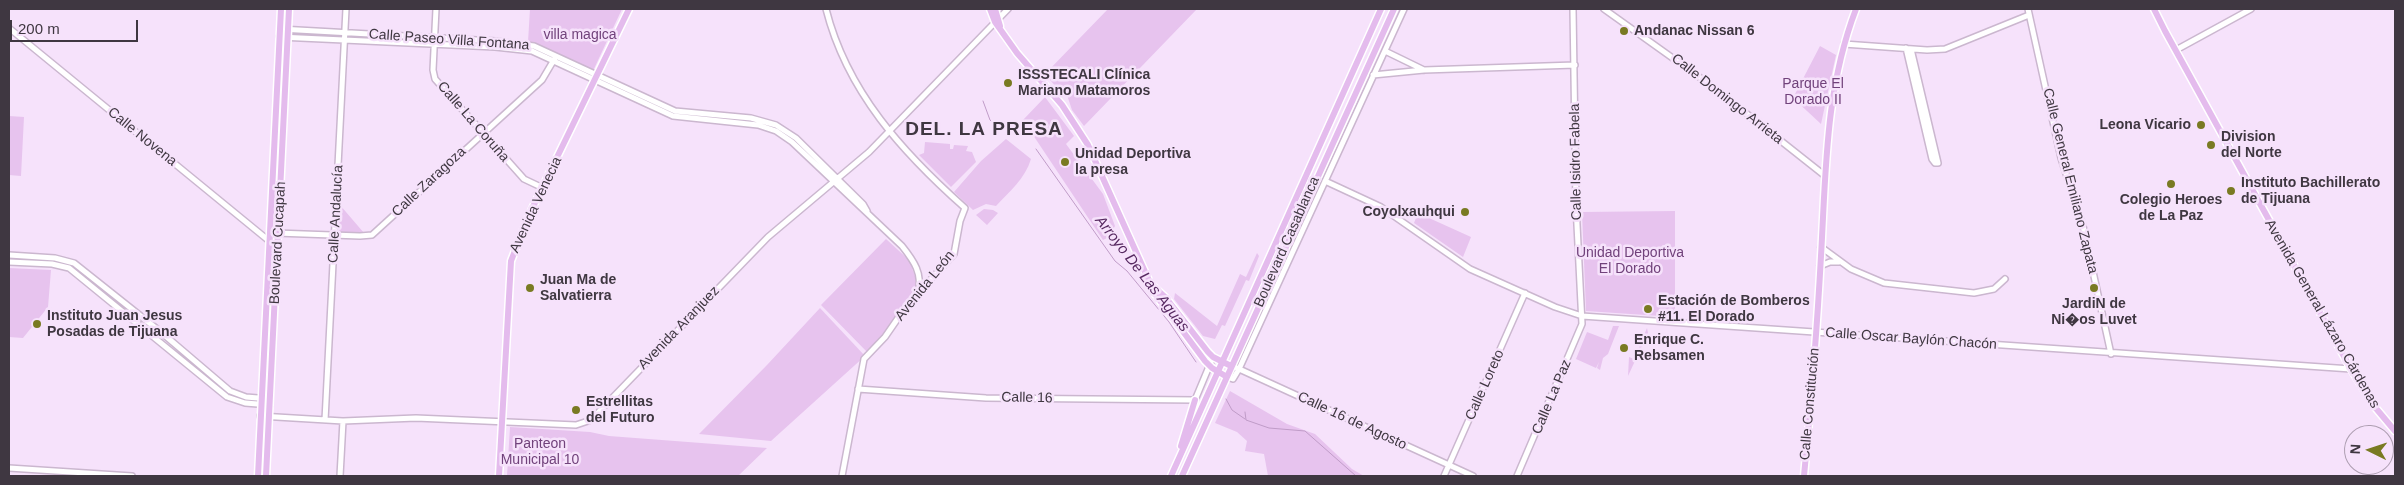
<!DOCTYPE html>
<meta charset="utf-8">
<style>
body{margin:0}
#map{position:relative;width:2404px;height:485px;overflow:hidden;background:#f6e2fb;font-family:Helvetica,sans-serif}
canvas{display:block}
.frame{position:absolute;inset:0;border:10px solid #3f3741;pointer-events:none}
.north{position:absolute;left:2344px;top:425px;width:50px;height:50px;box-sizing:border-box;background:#f6e2fb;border:1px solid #ad9eb1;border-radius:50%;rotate:274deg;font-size:14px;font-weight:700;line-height:20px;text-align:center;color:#3f3741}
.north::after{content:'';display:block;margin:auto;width:18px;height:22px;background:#797a22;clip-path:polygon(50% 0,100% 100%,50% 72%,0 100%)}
.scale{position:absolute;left:10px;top:20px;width:128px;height:22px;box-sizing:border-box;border:2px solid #3f3741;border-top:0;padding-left:6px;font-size:15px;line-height:18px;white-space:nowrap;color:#3f3741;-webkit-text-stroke:4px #f6e2fb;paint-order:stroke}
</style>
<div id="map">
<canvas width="2404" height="485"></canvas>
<div class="frame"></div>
<div class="north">N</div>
<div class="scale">200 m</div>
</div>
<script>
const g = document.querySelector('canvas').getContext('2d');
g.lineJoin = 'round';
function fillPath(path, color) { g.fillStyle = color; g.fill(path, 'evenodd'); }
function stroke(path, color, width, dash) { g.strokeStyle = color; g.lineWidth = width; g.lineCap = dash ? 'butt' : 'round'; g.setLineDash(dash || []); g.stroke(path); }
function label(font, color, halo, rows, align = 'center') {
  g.font = font + ' Helvetica,sans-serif'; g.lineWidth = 5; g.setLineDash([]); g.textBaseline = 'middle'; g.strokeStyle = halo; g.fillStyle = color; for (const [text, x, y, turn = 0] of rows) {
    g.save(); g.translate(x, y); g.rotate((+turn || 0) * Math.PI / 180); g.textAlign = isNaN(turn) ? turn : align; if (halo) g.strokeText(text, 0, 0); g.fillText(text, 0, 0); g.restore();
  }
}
const green = new Path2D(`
 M530,9H622L593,71L528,42Z
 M1108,9H1197L1084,126L1072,110L1067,95L1062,94L1045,74Z
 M1820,46L1836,55L1821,124L1793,98Z
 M1045,97L1074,136L1066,144L1103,194L1115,226L1109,237L1103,240L1023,120Z
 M9,116L24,117L21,176L9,175Z
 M1006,139L1031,159C1025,179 1009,192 996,206L986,204L973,210L954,192L981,161Z
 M925,142L950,144V149H953L954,145L968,146L966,151L972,152L976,162L951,187L919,155L924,153Z
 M340,205L364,233L339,232Z
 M984,209L993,210L998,213L987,225L976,215Z
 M1675,211V317L1586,311L1582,212Z
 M1418,213L1471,237L1463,257L1414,223Z
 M886,239L909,260L918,284L889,328L868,353L821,305Z
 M1257,253L1259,256L1249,281L1246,280L1225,326L1222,325L1215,339L1203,336L1174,299L1175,293L1217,326L1240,274L1246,277Z
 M9,268L51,270L48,307L23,338L9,337Z
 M820,308L865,356L771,441L699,434L767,365Z
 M1613,326H1619L1608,354L1603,358L1600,370L1597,368L1599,362L1596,368L1576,359L1587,332L1608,340Z
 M1647,328L1648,333L1628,376L1629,357L1634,359Z
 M1230,391L1287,424L1315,434L1352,469L1364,476H1268L1264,454L1245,451L1247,441L1237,432L1215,423Z
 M510,427L590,432L609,436L767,448L738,476H507Z`);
const stream = new Path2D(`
 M983,101L990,120L993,123L1006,122L1016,130
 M1036,149L1115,261L1127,271L1169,322L1196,362
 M1226,399L1232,410L1245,419
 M1245,412L1246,420L1269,428L1305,431L1356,476`);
const minor = new Path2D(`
 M436,9L433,70L435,79L524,179L543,188
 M826,9C847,92 903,153 965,208L960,221L954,254L905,308L885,337L864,359L842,476
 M1604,9L1709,84L1824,175
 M2028,9L2061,158L2083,226L2111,354
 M9,28L268,240L278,241
 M280,29L495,41L534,46L675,111L751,118L776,125L796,138L863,204L867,211
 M279,37L495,47L532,51L673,116L758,125L776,131L792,142L902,246C914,261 923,274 918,293
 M1844,44L1927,50L1945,49L2029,15
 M1906,48L1932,159L1935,163H1938
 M1911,49L1938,163
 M2176,50L2251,9
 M1385,51L1424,70
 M1373,75L1424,70L1575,65
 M1325,181L1381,207L1470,269L1555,307L1582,316L2351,369
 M276,233L360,236L372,235L542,80L555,58
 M1821,247L1851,269L1884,283L1974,293L1994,289L2005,279
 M9,255L55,258L74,263L162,333L230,391L246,397L270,399
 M9,262L52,264L69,268L227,397L245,403L270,405
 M1820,266L1830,262H1839
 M1237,368L1473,476
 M1227,377L1233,379L1239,369L1404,9
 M858,389L986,398L1195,400L1213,357
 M260,416L343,421L416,418L576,425L591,420L768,237L869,152L1008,9
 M325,420L346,9
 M9,468L132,476
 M340,476L343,421
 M1444,476L1525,293
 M1517,476L1582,324L1576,205L1573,9`);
const major = new Path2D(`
 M990,9L995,22L1017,53L1062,105L1088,145L1155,294L1205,361L1212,368L1227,377
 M995,9L1000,26
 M2154,9L2165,31L2351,369L2374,406L2395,431
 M1153,286L1166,298L1208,352L1213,357L1231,366
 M1181,446L1195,400
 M258,476L281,9
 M266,476L289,9
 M499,476L511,261L529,215L629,9
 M1171,476L1381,9
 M1182,476L1394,9
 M1804,476C1811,403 1817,330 1821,256C1826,171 1825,90 1856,9`);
const markers = [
 [1624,31,5,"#797a22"],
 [1008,83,5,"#797a22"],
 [2201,125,5,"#797a22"],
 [2211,145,5,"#797a22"],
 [1065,162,5,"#797a22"],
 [2171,184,5,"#797a22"],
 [2231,191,5,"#797a22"],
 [1465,212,5,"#797a22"],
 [530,288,5,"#797a22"],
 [2094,288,5,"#797a22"],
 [1648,309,5,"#797a22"],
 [37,324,5,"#797a22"],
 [1624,348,5,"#797a22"],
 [576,410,5,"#797a22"]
];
const poiNames = [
 ["Andanac Nissan 6",1634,31],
 ["ISSSTECALI Clínica",1018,75],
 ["Mariano Matamoros",1018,91],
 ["Leona Vicario",2191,125,"right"],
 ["Division",2221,137],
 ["del Norte",2221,153],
 ["Unidad Deportiva",1075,154],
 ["la presa",1075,170],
 ["Instituto Bachillerato",2241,183],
 ["de Tijuana",2241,199],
 ["Colegio Heroes",2171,200,"center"],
 ["de La Paz",2171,216,"center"],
 ["Coyolxauhqui",1455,212,"right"],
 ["Juan Ma de",540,280],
 ["Salvatierra",540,296],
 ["Estación de Bomberos",1658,301],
 ["#11. El Dorado",1658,317],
 ["JardiN de",2094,304,"center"],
 ["Ni�os Luvet",2094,320,"center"],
 ["Instituto Juan Jesus",47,316],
 ["Posadas de Tijuana",47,332],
 ["Enrique C.",1634,340],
 ["Rebsamen",1634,356],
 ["Estrellitas",586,402],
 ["del Futuro",586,418]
];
const parkNames = [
 ["villa magica",580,35],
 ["Parque El",1813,84],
 ["Dorado II",1813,100],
 ["Unidad Deportiva",1630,253],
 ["El Dorado",1630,269],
 ["Panteon",540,444],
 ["Municipal 10",540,460]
];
const streetNames = [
 ["Calle Paseo Villa Fontana",449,40,4],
 ["Calle Domingo Arrieta",1727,99,38],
 ["Calle La Coruña",473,122,49],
 ["Calle Novena",142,137,39],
 ["Calle Isidro Fabela",1576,162,-91],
 ["Calle General Emiliano Zapata",2070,181,76],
 ["Calle Zaragoza",429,182,-43],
 ["Avenida Venecia",536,205,-65],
 ["Calle Andalucía",336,214,-87],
 ["Boulevard Casablanca",1287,242,-66],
 ["Boulevard Cucapah",278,243,-87],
 ["Avenida León",925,286,-51],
 ["Avenida General Lázaro Cárdenas",2322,314,60],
 ["Avenida Aranjuez",679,328,-46],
 ["Calle Oscar Baylón Chacón",1911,339,4],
 ["Calle Loreto",1485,385,-66],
 ["Calle La Paz",1552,397,-67],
 ["Calle 16",1027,398,1],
 ["Calle Constitución",1810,404,-85],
 ["Calle 16 de Agosto",1352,421,25]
];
const waterNames = [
 ["Arroyo De Las Aguas",1142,274,52]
];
const districtNames = [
 ["DEL. LA PRESA",984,130]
];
fillPath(green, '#e7c3ee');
stroke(stream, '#c09cc8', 1);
stroke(minor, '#cbb7cf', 8);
stroke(major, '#fff', 9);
stroke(minor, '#fff', 5);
stroke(major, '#e4bbed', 6);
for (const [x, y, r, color] of markers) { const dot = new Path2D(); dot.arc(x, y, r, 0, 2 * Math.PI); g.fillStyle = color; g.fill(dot); stroke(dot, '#f6e2fb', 2); }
label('bold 14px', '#3f3741', '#f6e2fb', poiNames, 'left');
label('14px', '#71427b', '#f6e2fb', parkNames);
label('14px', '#3f3741', '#f6e2fb', streetNames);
label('italic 15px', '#572961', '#f6e2fb', waterNames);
g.letterSpacing = '1px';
label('bold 19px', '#3f3741', '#f6e2fb', districtNames);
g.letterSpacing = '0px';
</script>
